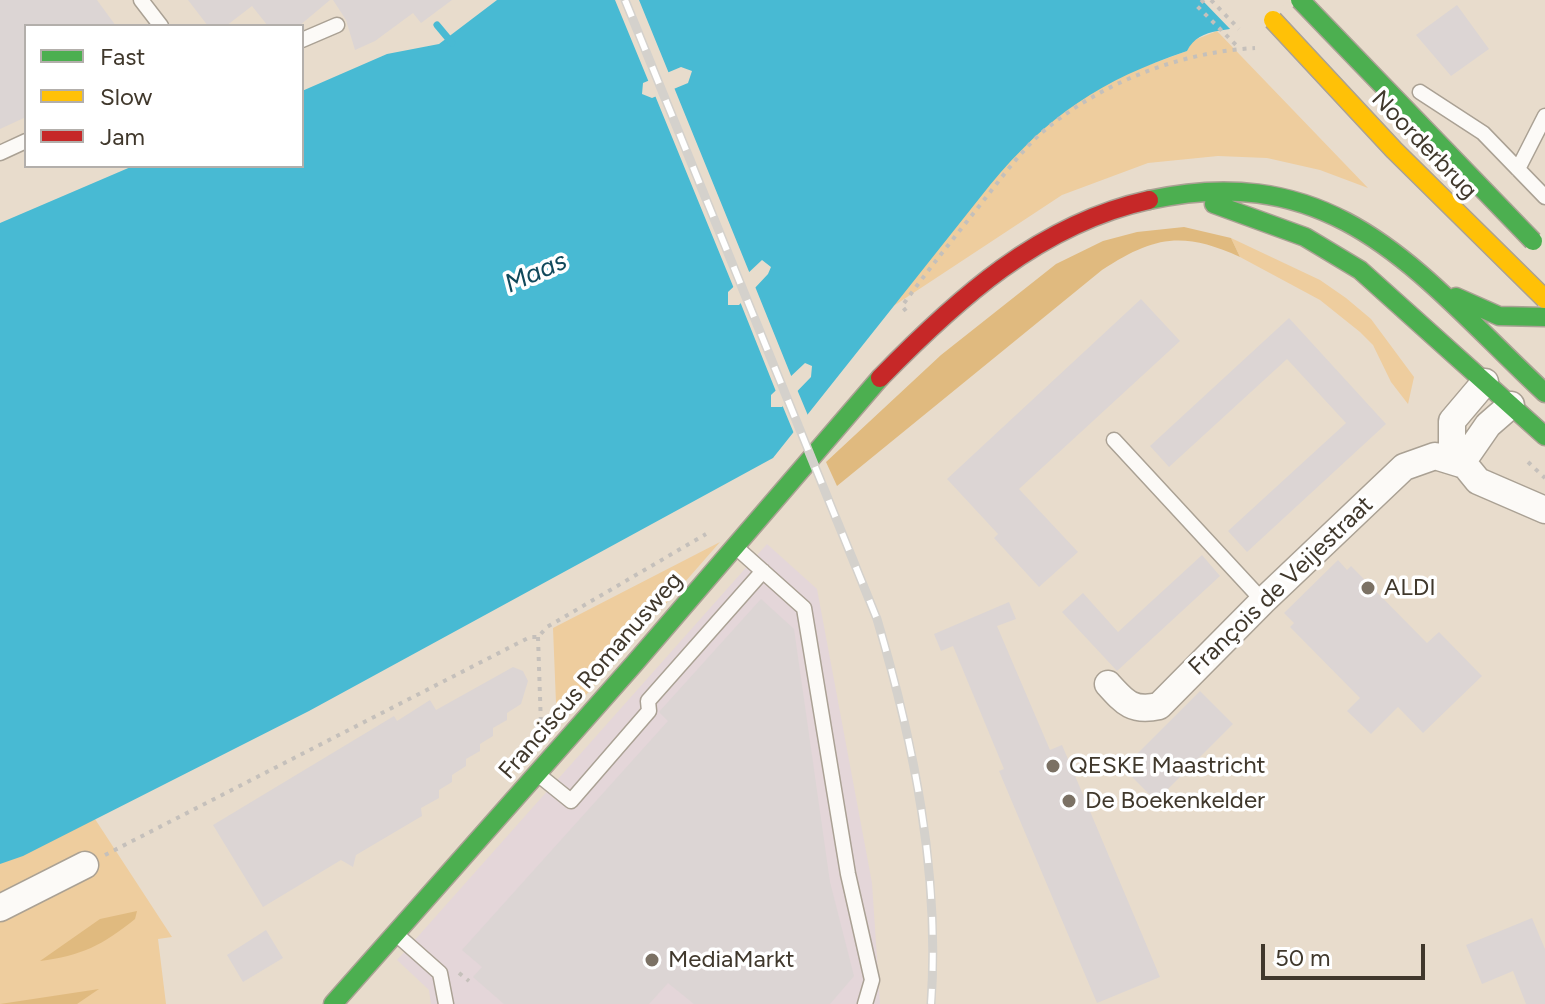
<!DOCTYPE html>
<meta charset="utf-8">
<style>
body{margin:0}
#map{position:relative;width:1545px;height:1004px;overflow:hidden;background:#e8dccc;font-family:Figtree,sans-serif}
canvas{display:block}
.legend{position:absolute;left:24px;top:24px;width:280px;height:144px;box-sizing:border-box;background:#fff;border:2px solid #b3afab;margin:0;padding:10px 14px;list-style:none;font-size:24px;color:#40382c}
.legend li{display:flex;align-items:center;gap:16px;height:40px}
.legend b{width:40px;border:2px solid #b3afab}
.scale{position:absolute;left:1261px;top:944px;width:164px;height:36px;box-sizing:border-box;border:4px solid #40382c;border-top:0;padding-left:10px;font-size:24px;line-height:28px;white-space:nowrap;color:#40382c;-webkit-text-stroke:6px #fff;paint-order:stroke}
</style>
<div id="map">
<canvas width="1545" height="1004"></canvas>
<ul class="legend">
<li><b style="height:10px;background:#4caf50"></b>Fast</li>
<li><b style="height:10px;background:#ffc107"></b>Slow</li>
<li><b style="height:10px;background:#c62828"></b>Jam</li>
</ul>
<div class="scale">50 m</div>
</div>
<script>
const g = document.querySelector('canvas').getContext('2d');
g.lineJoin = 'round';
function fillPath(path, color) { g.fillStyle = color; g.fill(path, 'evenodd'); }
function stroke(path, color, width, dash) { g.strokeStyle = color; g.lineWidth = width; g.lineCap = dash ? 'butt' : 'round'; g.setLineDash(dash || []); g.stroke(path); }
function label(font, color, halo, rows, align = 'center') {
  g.font = font + ' Figtree,sans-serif'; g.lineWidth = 7; g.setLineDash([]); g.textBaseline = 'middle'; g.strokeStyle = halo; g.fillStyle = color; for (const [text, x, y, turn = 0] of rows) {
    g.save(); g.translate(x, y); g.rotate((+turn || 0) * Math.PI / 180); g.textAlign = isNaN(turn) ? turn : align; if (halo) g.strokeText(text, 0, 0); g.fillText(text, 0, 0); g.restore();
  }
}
const commercial = new Path2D(`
 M767,544L817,589L872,883L880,1004H431L429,990L397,960Z`);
const green = new Path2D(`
 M1217,31L1368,188L1320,170L1267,158L1218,156L1148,163L1062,195L889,309C942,244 1011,141 1081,98C1114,77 1150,64 1187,51L1192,41Z
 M1231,238L1320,280L1346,298L1371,319L1414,377L1408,404L1391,382L1373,345L1360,332L1320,300L1240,257Z
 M720,542L557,728L553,628Z
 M95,819L172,937L158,939L166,1004H0V863Z`);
const forest = new Path2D(`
 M1184,227L1231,238L1240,257C1183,231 1154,236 1102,270L837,486L826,462L941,355L1056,264L1103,241L1137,232Z
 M137,911L135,919C103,945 81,956 40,961L100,919Z
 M99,989L77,1004H0Z`);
const water = new Path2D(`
 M497,0H1286C1277,7 1266,18 1255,23C1232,33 1200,25 1187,51C1101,80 1048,115 990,185L773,458L309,711L23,856L0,864V223L133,166H302V91L387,54L439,44ZM681,67L692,71L688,83L652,98L642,94L643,83ZM762,260L771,267L768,274L739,305H728V292ZM805,363L812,366L811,377L782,407H771V395Z`);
const pier = new Path2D(`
 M615,0H639L670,76L650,85Z
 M1202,0H1290L1257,27L1233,32Z
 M673,85L750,274L735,291L654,93Z
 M754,284L792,378L777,394L739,299Z
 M796,387L809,418L795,436L781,402Z`);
const stream = new Path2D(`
 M437,25L452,43`);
const building = new Path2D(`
 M0,0H97L116,26H26V117L0,129Z
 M188,0H330L299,26H268L252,6L226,26H208Z
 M333,0H452L421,23L413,13L375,41L355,50L346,20Z
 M1457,5L1489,49L1451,76L1416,35Z
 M1141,299L1180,341L1019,489L1078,552L1039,587L994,538L998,534L947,479Z
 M1289,318L1386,424L1247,552L1228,531L1346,423L1287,359L1169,467L1150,446Z
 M1202,555L1220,576L1117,671L1062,612L1083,593L1118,632Z
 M1338,560L1347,570L1351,566L1427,643L1439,632L1482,676L1423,733L1398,707L1371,734L1347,711L1360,698L1290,627L1294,623L1284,613Z
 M761,599L794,629L830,882L854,976L830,1004H694L668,983L649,1004H504L473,977L482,967L462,950L668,721L659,712Z
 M1009,602L1016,619L997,626L1050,750L1062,745L1160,977L1097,1003L999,771L1004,769L953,646L941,651L934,634Z
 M513,667L523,671L528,681L521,704L507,713V720L493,728V736L480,744V751L466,759V766L452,775V782L439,790V798L421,808L422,816L356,855L353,867L341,860L263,907L213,825L394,716L397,721L430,700L436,710Z
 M1200,691L1233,724L1156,801L1123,768Z
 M1532,918L1545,949V1004H1526L1513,971L1482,984L1466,945Z
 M266,930L283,958L243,982L227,955Z`);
const path = new Path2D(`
 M1204,0L1197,6L1239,48
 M1211,0L1239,29
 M906,311L902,306C927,271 954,238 980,205C999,181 1017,156 1039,135C1097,84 1179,52 1255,48
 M1528,462L1545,478
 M538,637L541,726
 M105,855L530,637H538L547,627L706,534
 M459,973L469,981`);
const lane = new Path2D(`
 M141,0L161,26
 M302,40L337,25
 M1420,92L1483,133L1545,197
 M0,153L26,141
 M1518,169L1545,116
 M1114,440L1263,601
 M738,549L804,608L848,874L872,980L865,1004
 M540,776L571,801L649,711L648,701L763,571
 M396,934L440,973L446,1004`);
const street = new Path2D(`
 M1485,382L1452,421V449L1478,481L1545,510
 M1461,464L1488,425L1511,405
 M1108,684C1125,703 1133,712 1159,706L1263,601L1404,467L1435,456L1461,464
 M0,908L85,865`);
const fast = new Path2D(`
 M1149,200C1340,158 1421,277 1545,393
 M1214,204L1305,237L1360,270L1545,436
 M1456,297L1499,316L1545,317
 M333,1004L634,664L880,378`);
const jam = new Path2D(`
 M880,378C956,300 1039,224 1149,200`);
const rail = new Path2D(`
 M625,0L877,619C914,744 940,872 931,1004`);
const fastBridge = new Path2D(`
 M1300,0L1533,241`);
const slowBridge = new Path2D(`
 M1273,20L1394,150L1545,299`);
const markers = [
 [1368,588,8,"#7b7164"],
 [1053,766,8,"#7b7164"],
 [1069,801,8,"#7b7164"],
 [652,960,8,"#7b7164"]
];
const streetNames = [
 ["Noorderbrug",1424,145,46],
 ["François de Veijestraat",1281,586,-44],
 ["Franciscus Romanusweg",591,676,-49]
];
const poiNames = [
 ["ALDI",1384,588],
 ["QESKE Maastricht",1069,766],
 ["De Boekenkelder",1085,801],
 ["MediaMarkt",668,960]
];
const waterNames = [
 ["Maas",536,273,-24]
];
fillPath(commercial, '#e4d6d9');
fillPath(green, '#eecd9e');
fillPath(forest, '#e0ba7f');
fillPath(water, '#48bad3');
fillPath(pier, '#e8dccc');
stroke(stream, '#48bad3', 7);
fillPath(building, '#dcd5d4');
stroke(lane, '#aaa194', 17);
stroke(street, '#aaa194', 29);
stroke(fast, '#aaa194', 21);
stroke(jam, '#aaa194', 21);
stroke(path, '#c5c0bb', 4, [4, 6]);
stroke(lane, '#fcfaf7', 14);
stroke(street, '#fcfaf7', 26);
stroke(fast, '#4caf50', 18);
stroke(jam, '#c62828', 18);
stroke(rail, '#d4d1cc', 9);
stroke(rail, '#fff', 6, [18]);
stroke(fastBridge, '#aaa194', 21, []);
stroke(slowBridge, '#aaa194', 21, []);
stroke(fastBridge, '#4caf50', 18);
stroke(slowBridge, '#ffc107', 18);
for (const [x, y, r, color] of markers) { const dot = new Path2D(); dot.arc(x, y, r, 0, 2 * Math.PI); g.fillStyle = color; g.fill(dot); stroke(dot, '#fff', 3); }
label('24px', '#40382c', '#fff', streetNames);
label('24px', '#40382c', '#fff', poiNames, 'left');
label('italic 26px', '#10495b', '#fff', waterNames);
</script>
